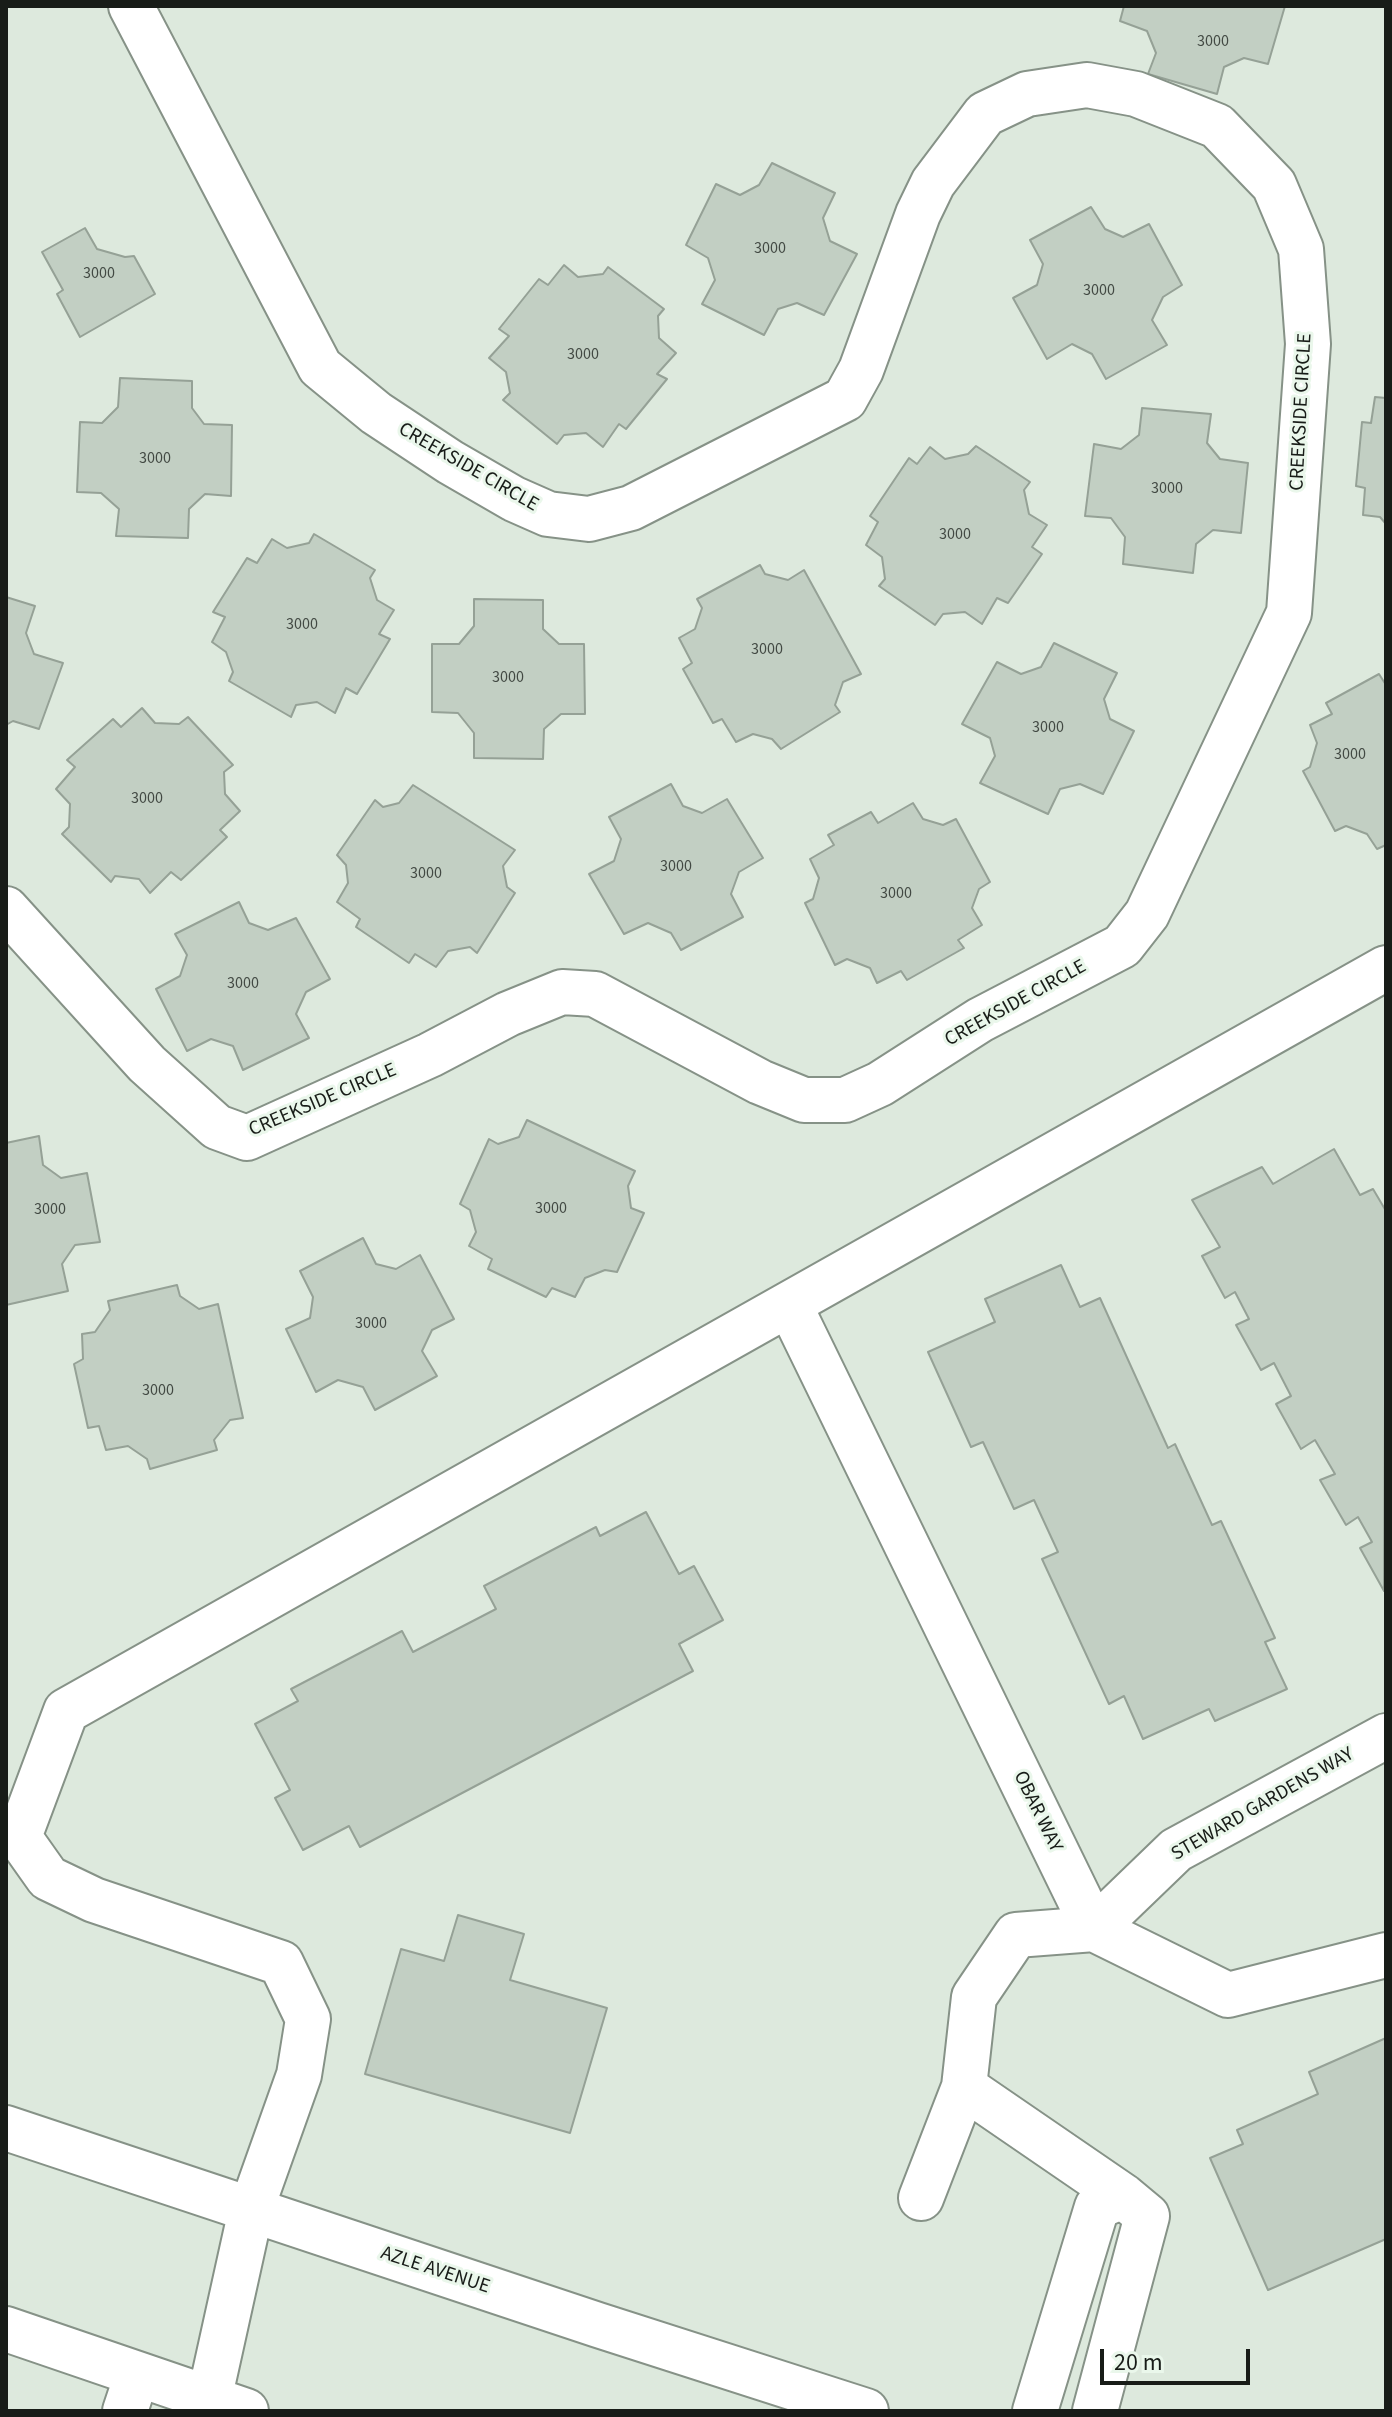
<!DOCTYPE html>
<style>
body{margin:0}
#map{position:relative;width:1392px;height:2417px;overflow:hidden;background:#dde9dd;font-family:"Source Sans 3",sans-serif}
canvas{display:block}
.frame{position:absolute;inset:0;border:8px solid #181c18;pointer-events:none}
.scale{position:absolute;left:1100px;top:2349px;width:150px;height:36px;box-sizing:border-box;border:4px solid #181c18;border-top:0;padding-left:10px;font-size:24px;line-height:28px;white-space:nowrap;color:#181c18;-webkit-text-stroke:6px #eaf7eb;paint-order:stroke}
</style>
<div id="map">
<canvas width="1392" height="2417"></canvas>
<div class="frame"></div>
<div class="scale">20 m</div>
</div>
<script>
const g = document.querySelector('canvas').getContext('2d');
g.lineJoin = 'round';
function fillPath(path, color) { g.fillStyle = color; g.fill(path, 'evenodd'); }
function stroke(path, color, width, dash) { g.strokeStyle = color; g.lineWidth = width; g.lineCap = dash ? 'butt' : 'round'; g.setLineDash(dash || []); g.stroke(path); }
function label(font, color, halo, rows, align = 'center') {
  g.font = font + ' "Source Sans 3",sans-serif'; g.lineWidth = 6; g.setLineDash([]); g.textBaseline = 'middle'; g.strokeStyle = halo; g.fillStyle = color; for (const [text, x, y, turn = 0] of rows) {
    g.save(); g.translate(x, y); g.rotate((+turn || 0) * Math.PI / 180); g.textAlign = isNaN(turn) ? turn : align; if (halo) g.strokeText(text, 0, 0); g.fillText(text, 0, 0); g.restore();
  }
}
const building = new Path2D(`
 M1124,6H1285L1268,64L1244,58L1224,67L1217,94L1148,74L1156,53L1147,31L1120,21Z
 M772,163L835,193L823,218L830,241L857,254L824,315L797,303L778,309L764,335L702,304L715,280L708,258L686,245L716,184L740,195L759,185Z
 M1091,207L1105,229L1123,237L1149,224L1182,285L1163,297L1152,320L1167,345L1106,379L1092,354L1072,344L1047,359L1013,298L1037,285L1043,264L1030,240Z
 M85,228L97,249L125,257L134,256L155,294L80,337L57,294L63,290L42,252Z
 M564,265L578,277L603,274L608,267L664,309L658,316L659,338L676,353L657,374L667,379L626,429L619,424L603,447L586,433L564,435L557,444L503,400L510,393L506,372L489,358L509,336L499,329L539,279L548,285Z
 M120,378L192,381V408L204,424L232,425L231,496L205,494L189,509L188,538L116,536L119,509L101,493L77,492L80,422L102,423L118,407Z
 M1375,397L1386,398V524L1380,517L1363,515L1365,488L1356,486L1362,422L1371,423Z
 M1142,408L1211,414L1207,443L1220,459L1248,463L1241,533L1213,530L1196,544L1193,573L1123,564L1125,537L1111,518L1085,516L1094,444L1121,449L1139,435Z
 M976,446L1030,482L1024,490L1029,514L1047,525L1032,547L1042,554L1008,603L997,598L982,624L965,612L943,614L935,625L879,586L885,579L882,557L866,545L878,522L870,516L909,458L917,464L930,447L945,459L968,454Z
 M314,534L375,570L370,578L377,600L394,610L379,634L390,639L357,694L346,688L335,713L317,702L296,705L291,717L229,681L233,672L226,652L212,642L225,617L213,612L247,558L257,563L272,539L287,548L309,543Z
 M760,565L765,574L788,580L804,570L861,674L843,682L835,705L840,712L781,749L772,739L753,734L736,742L722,719L713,723L683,669L692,663L679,638L695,629L702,608L697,599Z
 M6,597L35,606L26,633L34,654L63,663L39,729L13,721L6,725Z
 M474,599L543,600V629L559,644H584L585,714H561L544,729L543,759L474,758V733L458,713L432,712V644H459L474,626Z
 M1054,643L1117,673L1104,699L1110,719L1134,731L1103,794L1080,784L1060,789L1048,814L980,783L995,756L990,738L962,724L997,662L1021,674L1041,667Z
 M1379,674L1386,685V845L1377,849L1367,834L1346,826L1335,831L1303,771L1310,767L1317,743L1310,725L1332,714L1326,703Z
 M142,708L155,723L179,724L188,717L233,765L224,772L225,794L240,811L220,830L227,837L181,880L171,872L150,893L139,879L115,876L111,882L62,834L69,827L70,804L56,789L75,767L67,760L113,719L121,727Z
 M671,784L683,806L702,813L727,799L763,858L739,872L731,894L743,917L681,950L671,933L648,923L624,934L589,874L614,861L621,839L609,817Z
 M413,785L515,850L503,866L507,887L515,893L477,953L470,947L448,951L436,967L415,954L409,963L356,927L360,919L337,902L348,883L346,865L337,855L375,800L383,807L399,803Z
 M913,803L923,819L943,825L956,819L990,882L979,889L972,908L982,925L958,940L964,948L907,980L901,971L877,983L870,968L847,959L835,965L805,903L813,899L819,878L810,859L834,845L828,835L871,812L878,823Z
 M239,902L249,923L268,930L296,918L330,979L306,992L296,1014L309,1038L243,1070L233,1046L211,1039L187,1051L156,989L180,976L187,955L175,934Z
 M527,1120L635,1171L628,1186L631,1208L644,1213L617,1272L605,1270L585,1278L575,1297L552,1288L546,1297L488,1269L492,1259L469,1246L476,1232L470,1210L460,1204L489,1139L498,1144L519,1137Z
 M39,1136L43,1165L61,1178L87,1173L100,1242L75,1245L62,1264L68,1291L6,1305V1143Z
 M1334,1149L1360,1195L1373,1189L1386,1211L1384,1591L1360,1548L1372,1542L1358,1517L1346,1525L1320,1480L1335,1474L1315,1440L1301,1449L1276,1404L1291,1396L1274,1363L1261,1370L1236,1325L1249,1319L1235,1292L1225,1298L1202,1256L1220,1247L1192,1200L1262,1167L1273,1184Z
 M363,1238L376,1264L396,1269L420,1255L454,1319L432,1330L422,1351L437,1376L375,1410L363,1387L338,1380L316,1392L286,1329L310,1318L313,1297L300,1271Z
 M1061,1265L1080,1307L1100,1298L1168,1448L1175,1444L1212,1525L1221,1521L1275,1638L1265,1642L1287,1689L1215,1721L1209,1709L1143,1739L1124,1696L1109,1704L1042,1559L1058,1552L1034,1500L1014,1509L983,1442L971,1447L928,1352L995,1322L985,1299Z
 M177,1285L180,1296L199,1309L218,1304L243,1418L230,1420L214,1440L217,1450L150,1469L147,1459L128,1446L106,1450L99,1426L88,1428L74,1364L83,1359L82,1334L95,1332L110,1310L108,1301Z
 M646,1512L679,1574L694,1566L723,1620L679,1644L693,1671L360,1847L349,1826L303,1850L275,1798L290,1790L255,1724L298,1701L291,1689L402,1631L413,1652L496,1609L484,1586L596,1527L600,1536Z
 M458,1915L524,1934L510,1980L607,2008L570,2133L365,2074L401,1949L444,1961Z
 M1386,2038V2239L1268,2290L1210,2158L1243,2144L1237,2130L1318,2094L1309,2072Z`);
const minor = new Path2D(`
 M6,909L147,1064L217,1127L247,1138L430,1055L508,1014L562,992L595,994L760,1082L804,1100H845L880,1084L980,1020L1122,946L1147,914L1289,613L1308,344L1301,249L1274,185L1217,126L1136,94L1087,85L1027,94L985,114L933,183L918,214L861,370L845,399L631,508L589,519L548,514L514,499L450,462L376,413L320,367L131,6
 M789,1304L1094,1929
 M1094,1929L1176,1850L1386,1736
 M1094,1929L1228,1995L1386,1955
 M964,2087L1123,2196L1147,2216L1095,2411
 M921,2198L964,2087L974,1997L1016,1935L1094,1929
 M251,2210L299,2075L308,2019L281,1963L94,1900L48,1878L19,1837L66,1711L1386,968
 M125,2411L137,2375
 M1035,2411L1097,2207L1123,2196`);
const major = new Path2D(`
 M6,2128L598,2325L866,2411
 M6,2329L246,2411
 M209,2400L251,2210`);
const numberNames = [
 ["3000",1213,42],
 ["3000",770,249],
 ["3000",99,274],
 ["3000",1099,291],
 ["3000",583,355],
 ["3000",155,459],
 ["3000",1167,489],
 ["3000",955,535],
 ["3000",302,625],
 ["3000",767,650],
 ["3000",508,678],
 ["3000",1048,728],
 ["3000",1350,755],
 ["3000",147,799],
 ["3000",676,867],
 ["3000",426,874],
 ["3000",896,894],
 ["3000",243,984],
 ["3000",551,1209],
 ["3000",50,1210],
 ["3000",371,1324],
 ["3000",158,1391]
];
const streetNames = [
 ["CREEKSIDE CIRCLE",1302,412,-87],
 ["CREEKSIDE CIRCLE",468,468,30],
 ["CREEKSIDE CIRCLE",1016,1004,-29],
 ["CREEKSIDE CIRCLE",323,1101,-23],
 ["STEWARD GARDENS WAY",1263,1805,-30],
 ["OBAR WAY",1037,1812,64],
 ["AZLE AVENUE",435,2271,18]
];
fillPath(building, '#c2cfc3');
stroke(building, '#95a196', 2);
stroke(minor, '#869287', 48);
stroke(major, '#869287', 48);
stroke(minor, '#fff', 44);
stroke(major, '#fff', 44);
label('16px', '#424943', null, numberNames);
label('20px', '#181c18', '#eaf7eb', streetNames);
</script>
